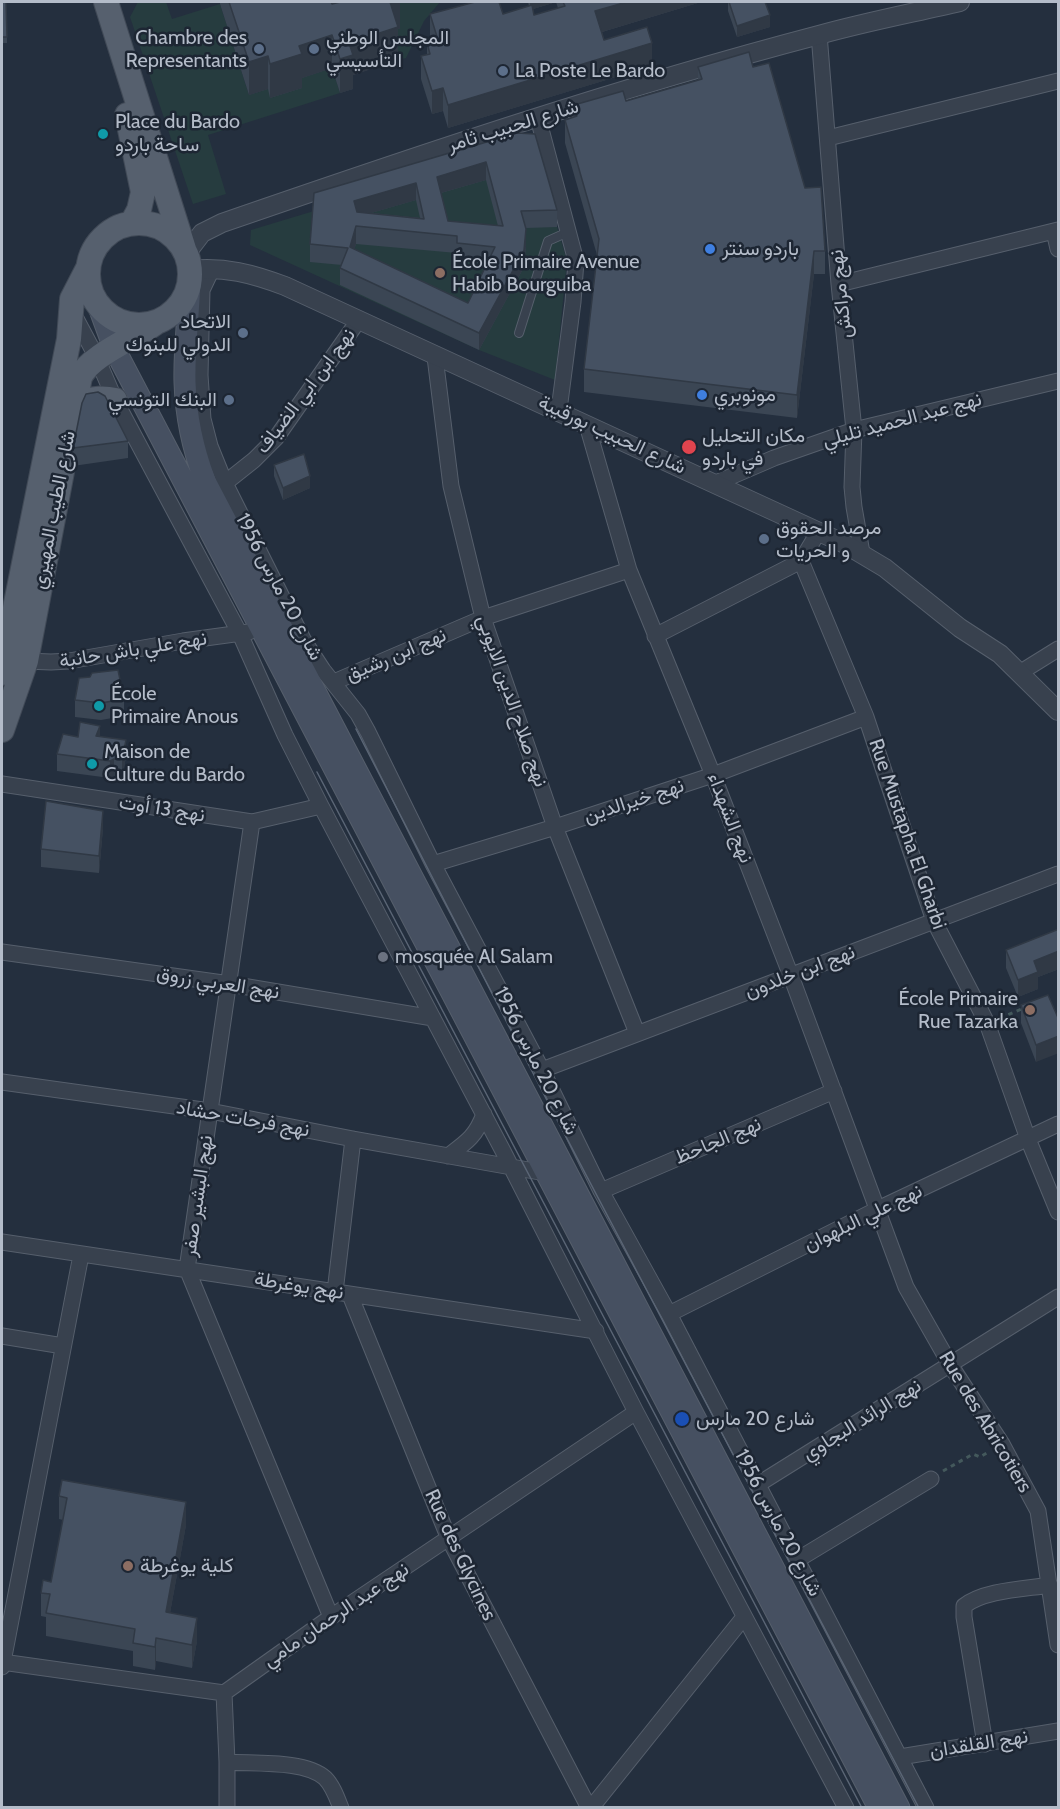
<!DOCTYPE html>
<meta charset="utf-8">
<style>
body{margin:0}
#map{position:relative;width:1060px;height:1809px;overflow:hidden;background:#242f3e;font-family:Cabin,sans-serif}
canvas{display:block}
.frame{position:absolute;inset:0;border:3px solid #b4bcc9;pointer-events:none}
</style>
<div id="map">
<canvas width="1060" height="1809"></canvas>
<div class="frame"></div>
</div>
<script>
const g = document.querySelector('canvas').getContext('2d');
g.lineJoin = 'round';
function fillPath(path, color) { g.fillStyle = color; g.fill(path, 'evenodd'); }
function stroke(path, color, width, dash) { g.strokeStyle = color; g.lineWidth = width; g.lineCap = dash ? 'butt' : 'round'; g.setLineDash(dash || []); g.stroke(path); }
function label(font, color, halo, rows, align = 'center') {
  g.font = font + ' Cabin,Vazirmatn,sans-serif'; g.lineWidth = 5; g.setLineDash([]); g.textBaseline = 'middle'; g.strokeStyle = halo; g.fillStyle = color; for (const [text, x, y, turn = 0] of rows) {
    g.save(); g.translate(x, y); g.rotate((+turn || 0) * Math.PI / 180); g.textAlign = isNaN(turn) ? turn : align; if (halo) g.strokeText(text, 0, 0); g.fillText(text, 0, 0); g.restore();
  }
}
const green = new Path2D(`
 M138,2H166L172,19L220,4L249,95L332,68L340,93L208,135L226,194L193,204L130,17Z
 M392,2H440L424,21L406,58L398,60L389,32Z
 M535,151L567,261L555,380L479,350L250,245L251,230L314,211Z`);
const path = new Path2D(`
 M1000,1018L1024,1008
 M943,1471L973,1454L980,1457L990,1451`);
const service = new Path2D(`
 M519,333L548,241L568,232`);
const minor = new Path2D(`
 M819,34L839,284L854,430L852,487L854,507L862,553
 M538,118L576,261L573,302L559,410
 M828,138L1058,81
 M1054,231L1058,249
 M212,269L202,290L200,375L203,419L210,446L225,483L304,641L323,670L358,714L368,732L433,864L542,1070L601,1191L669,1314L926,1808
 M839,284L1058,230
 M73,313L97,358L115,400L240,634L285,735L321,806L503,1151L636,1412L846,1808
 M435,357L451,486L483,618L555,827L637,1033
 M587,425L629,570L713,775L791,976L906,1287L951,1366L1002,1444L1038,1511L1058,1645
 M225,483L254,460L276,438L358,321
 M716,483L774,458L854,430L1058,381
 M819,531L801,561L866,717L934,921L987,1023L1028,1139L1058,1212
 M655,636L801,561
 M26,661L51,662L69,661L183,641L249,632
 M1021,672L1058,649
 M334,682L483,618L629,570
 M2,784L252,822L321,806
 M252,822L187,1269L331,1617
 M433,864L555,827L713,775L866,717
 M2,952L230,984L433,1018
 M542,1070L1058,874
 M2,1082L210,1111L353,1139L551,1174
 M448,1156C467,1142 476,1136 484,1114
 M601,1191L834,1091
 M2,1242L596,1331
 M335,1292L353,1139
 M350,1295L449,1539L589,1808
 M669,1314L878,1209L1058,1124
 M2,1336L63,1346
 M757,1485L1058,1297
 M797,1560L931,1479
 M2,1662L224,1693L331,1617L636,1412
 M2,1667L81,1255
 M224,1693L227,1762V1808
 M985,1744L964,1617V1606C984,1590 1025,1589 1050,1585
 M900,1757L1058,1731
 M227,1762C254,1764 305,1760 325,1778C333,1786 337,1798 341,1808
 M591,1808L744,1617`);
const tertiary = new Path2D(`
 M186,254L202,233L222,223C419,155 617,88 819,35C865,22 913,13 960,2
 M190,270C224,266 253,274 285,286L843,543L885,568L960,628L1000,654L1058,711`);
const secondary = new Path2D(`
 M190,280C189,314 184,348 185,382C186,416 193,449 205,481L899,1808
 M99,307L114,348L879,1808`);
const primary = new Path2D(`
 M106,2L184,249
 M127,115L143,192L139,210L132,223
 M88 274a51 51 0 1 1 102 0a51 51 0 1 1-102 0Z
 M77,407C87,398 102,397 115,400
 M2,673L69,339L72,299L88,268
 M2,730L26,661L80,377C91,355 133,339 154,324`);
const tram = new Path2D(`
 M356,729L553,1112L919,1808
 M317,772L862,1808`);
const wall = new Path2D(`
 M2,2H6L7,43H2Z
 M220,2H400V29H398V60L353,75V89L340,93L332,68L302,78V88L270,98L268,89L249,95L220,4Z
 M528,2H701L602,32L604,40L652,66L448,128L443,111L432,114L421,79V56L427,55V43L432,42L430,37V14H503L529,6ZM556,2L558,8L534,15L533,9Z
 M728,2H765L770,27L737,37L728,11Z
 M698,67H753L805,188L825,251V274H814L797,418L584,392V369L597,255L565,143V120L574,117V105L626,101L698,80Z
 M517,133L557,210V227L526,228V246L524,267L479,350L340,285V268L342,265L310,262V244L314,193ZM486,180L498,226L448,221L441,193ZM416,200L420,218L371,213ZM356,244L457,253V261L487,264L468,303L354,250Z
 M128,441V458L73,466V448Z
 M274,465L310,488L283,500L274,476Z
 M124,699V716L101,720L75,717V700Z
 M78,737H100L126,757L122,778L114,776L110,778L57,771V754Z
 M103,828L99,873L41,867V849Z
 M1059,929V969L1038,977V989L1018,997L1006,968V950Z
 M1021,1005L1059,1020L1036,1062L1021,1023Z
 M59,1496L186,1525L170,1613L197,1641L192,1668L156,1661L155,1670L133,1666V1651L46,1636V1617L41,1616V1593L51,1582L63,1520L59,1519Z`);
const shadedWall = new Path2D(`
 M389,2H400V29H398V60L353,75V89L340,93V59L349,43Z
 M530,2H556L530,10Z
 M627,2H701L595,34V11Z
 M770,15V27L737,37V26Z
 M332,35V68L302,78V88L270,98V64L299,46Z
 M652,43V66L448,128V105Z
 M268,56V89L249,95V62Z
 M443,88V111L432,114V91Z
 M486,162V180L437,194V177Z
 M416,183V200L354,218V201Z
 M356,226V244L350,265V247Z
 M526,229V246L524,267L479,350V333Z
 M814,251V274L797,418V395Z
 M310,476V488L283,500V488Z
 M100,726V743L96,736Z
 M126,740V757L122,778V760Z
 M114,759V776L110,778V761Z
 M103,811V828L99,873V856Z
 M1059,951V969L1038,977V989L1018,997V980L1034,961Z
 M1059,1036V1053L1036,1062V1045Z
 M186,1502V1525L166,1635V1612Z
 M197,1618V1641L192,1668V1645Z
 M156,1638V1661L155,1670V1647Z`);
const building = new Path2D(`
 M2,2H6L7,37H2Z
 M229,2H331L332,4L340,2H390L398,27L349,43L353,55L340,59L332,35L299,46L302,54L270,64L268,56L249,62Z
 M475,2H499L503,14L532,5L534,15L565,6L563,2H627L595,11L604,40L647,27L652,43L448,105L443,88L432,91L421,56L430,54L427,43L438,40L430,14Z
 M729,2H765L770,15L737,26Z
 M749,52L753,67L769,63L805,188L821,187L825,251H814L797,395L584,369L599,239L565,120L577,116L574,105L623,91L626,101L702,79L698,67Z
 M517,133L535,134L557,210L521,211L526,229L524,250L479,333L340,268L348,248L310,244L314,193ZM486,162L503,226L448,221L437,177ZM416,183L424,219L357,212L354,201ZM356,226L457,236V243L495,247L468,303L350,247Z
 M98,392L105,396L128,441L73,448L82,403L86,394Z
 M304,454L310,476L283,488L274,465Z
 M118,670L124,699L101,703L75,700L79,678L90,677L92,673Z
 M80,722L100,726L96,736L126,740L122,760L114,759L110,761L57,754L63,734L78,737Z
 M46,801L103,811L99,856L41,849Z
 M1059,929V951L1034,961L1038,972L1018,980L1006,950Z
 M1048,995L1059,1020V1036L1036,1045L1021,1005Z
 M62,1480L186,1502L166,1612L197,1618L192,1645L156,1638L155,1647L133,1643L135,1629L46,1613L50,1594L41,1593L43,1580L51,1582L67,1498L59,1496Z`);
const markers = [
 [259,49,6,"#5c6f8a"],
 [314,49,6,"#5c6f8a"],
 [503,71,6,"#5c6f8a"],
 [103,134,6,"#0f9aa8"],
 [710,249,6,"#3f7fe0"],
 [440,273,6,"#8d6e63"],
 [243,333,6,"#5c6f8a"],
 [702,395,6,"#3f7fe0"],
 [229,400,6,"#5c6f8a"],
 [689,447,8,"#e0444e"],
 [764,539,6,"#5c6f8a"],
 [99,706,6,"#0f9aa8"],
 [92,764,6,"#0f9aa8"],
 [383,957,6,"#6b7280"],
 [1030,1010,6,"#8d6e63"],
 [682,1419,8,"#1a4fb4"],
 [128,1566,6,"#8d6e63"]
];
const poiNames = [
 ["Chambre des",247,38,"right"],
 ["Representants",247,61,"right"],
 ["المجلس الوطني",326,38],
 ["التأسيسي",326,61],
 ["La Poste Le Bardo",515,71],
 ["Place du Bardo",115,122],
 ["ساحة باردو",115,145],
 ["باردو سنتر",722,249],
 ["École Primaire Avenue",452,262],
 ["Habib Bourguiba",452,285],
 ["الاتحاد",231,322,"right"],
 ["الدولي للبنوك",231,345,"right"],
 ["مونوبري",714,395],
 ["البنك التونسي",217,400,"right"],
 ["مكان التحليل",702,436],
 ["في باردو",702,459],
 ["مرصد الحقوق",776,528],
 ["و الحريات",776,551],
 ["École",111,694],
 ["Primaire Anous",111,717],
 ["Maison de",104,752],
 ["Culture du Bardo",104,775],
 ["mosquée Al Salam",395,957],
 ["École Primaire",1018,999,"right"],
 ["Rue Tazarka",1018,1022,"right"],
 ["شارع 20 مارس",696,1419],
 ["كلية يوغرطة",140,1566]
];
const streetNames = [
 ["شارع الحبيب ثامر",513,126,-17],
 ["نهج مراكش",841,294,-96],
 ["نهج ابن ابي الضياف",306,391,-53],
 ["نهج عبد الحميد تليلي",902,420,-15],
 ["شارع الحبيب بورقيبة",612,435,25],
 ["شارع الطيب المهيري",54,510,-79],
 ["شارع 20 مارس 1956",279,587,62],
 ["نهج علي باش حانبة",133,650,-9],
 ["نهج ابن رشيق",396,655,-23],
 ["نهج صلاح الدين الايوبي",512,701,71],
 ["نهج خيرالدين",634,801,-18],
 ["نهج 13 أوت",162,809,9],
 ["نهج الشهداء",730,818,69],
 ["Rue Mustapha El Gharbi",907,834,71],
 ["نهج ابن خلدون",800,972,-21],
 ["نهج العربي زروق",218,983,9],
 ["شارع 20 مارس 1956",536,1061,63],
 ["نهج فرحات حشاد",243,1119,10],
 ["نهج الجاحظ",718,1141,-23],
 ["نهج البشير صفر",198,1196,-82],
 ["نهج علي البلهوان",863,1218,-26],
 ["نهج يوغرطة",299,1286,9],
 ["نهج الرائد البجاوي",862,1420,-32],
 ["Rue des Abricotiers",985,1422,59],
 ["شارع 20 مارس 1956",778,1523,62],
 ["Rue des Glycines",460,1555,65],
 ["نهج عبد الرحمان مامي",336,1615,-34],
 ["نهج القلقدان",979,1744,-9]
];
fillPath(green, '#263c3f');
stroke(service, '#565f6c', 10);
stroke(minor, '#565f6c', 17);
stroke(tertiary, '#565f6c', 20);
stroke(secondary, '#565f6c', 23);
stroke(primary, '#414a57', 26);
stroke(path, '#44595c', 3, [4.5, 4.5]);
stroke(service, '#38414e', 8);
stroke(minor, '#38414e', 15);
stroke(tertiary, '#38414e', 18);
stroke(secondary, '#465061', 21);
stroke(primary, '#56606e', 24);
stroke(tram, '#5a6575', 1.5);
fillPath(wall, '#3b4654');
fillPath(shadedWall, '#303945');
fillPath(building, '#455162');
stroke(building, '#303945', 1.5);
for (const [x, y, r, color] of markers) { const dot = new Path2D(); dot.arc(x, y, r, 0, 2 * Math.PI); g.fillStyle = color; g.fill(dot); stroke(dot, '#1d2633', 2); }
label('20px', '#b4bcc9', '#1d2633', poiNames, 'left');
label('20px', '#b4bcc9', '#1d2633', streetNames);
</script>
